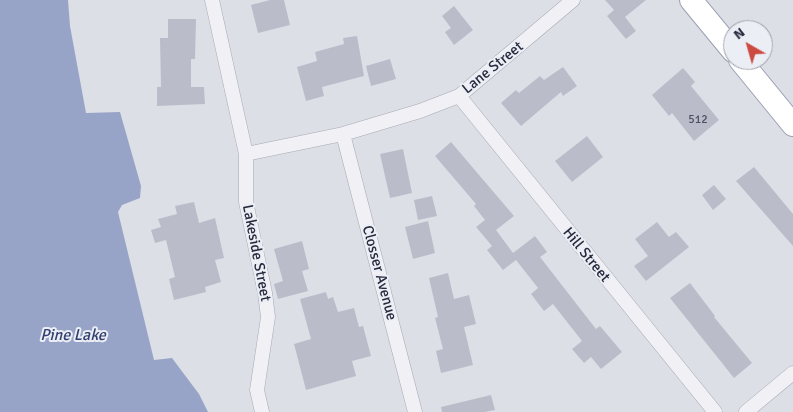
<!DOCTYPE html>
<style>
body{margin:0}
#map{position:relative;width:793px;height:412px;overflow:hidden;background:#dddfe7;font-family:Signika,sans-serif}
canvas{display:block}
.north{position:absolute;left:723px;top:20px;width:50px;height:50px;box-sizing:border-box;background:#eceef5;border:1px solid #9da0ab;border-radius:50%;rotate:322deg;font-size:14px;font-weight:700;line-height:20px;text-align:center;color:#272a3d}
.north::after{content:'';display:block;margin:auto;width:18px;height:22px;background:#cc4a41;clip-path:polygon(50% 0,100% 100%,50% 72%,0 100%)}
</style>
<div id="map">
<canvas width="793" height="412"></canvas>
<div class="north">N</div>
</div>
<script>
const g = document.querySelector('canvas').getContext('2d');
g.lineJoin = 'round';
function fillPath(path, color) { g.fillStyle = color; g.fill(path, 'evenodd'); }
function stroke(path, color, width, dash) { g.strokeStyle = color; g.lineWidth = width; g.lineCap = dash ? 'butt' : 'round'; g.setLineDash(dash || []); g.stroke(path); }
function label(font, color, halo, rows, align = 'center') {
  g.font = font + ' Signika,sans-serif'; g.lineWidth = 4; g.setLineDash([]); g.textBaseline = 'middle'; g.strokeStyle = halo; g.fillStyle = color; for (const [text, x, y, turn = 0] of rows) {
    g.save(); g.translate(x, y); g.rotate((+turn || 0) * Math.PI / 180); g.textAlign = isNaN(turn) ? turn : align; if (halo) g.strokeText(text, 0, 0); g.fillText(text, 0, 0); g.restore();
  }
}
const water = new Path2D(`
 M0,0H68L70,26L86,113L120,112L141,186L140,198L122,205L118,212L154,360L172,358L199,394L208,412H0Z`);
const building = new Path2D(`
 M270,0H284L290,25L258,33L251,5Z
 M605,0H646L625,17L636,31L626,39L607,16L614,10Z
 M454,6L473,30L454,45L445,32L451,28L442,16Z
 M168,19H196L195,59H191V87H204L205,104L157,106V87H161L160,38H168Z
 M357,36L364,76L322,87L324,96L306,101L297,67L317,61L315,52L344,44L343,38Z
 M390,59L396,79L371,86L366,66Z
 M563,67L577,86L563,96L561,92L521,126L501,103L516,90L519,93L540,76L544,80Z
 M683,68L695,82L691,86L719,120L694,141L672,113L669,116L652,95Z
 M587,136L603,157L572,182L555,161Z
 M451,142L514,216L496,230L513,253L535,236L547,252L540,257L596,329L600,326L622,352L601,369L591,357L584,363L572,349L582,341L553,304L544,311L531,294L538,288L516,260L503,270L487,250L492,246L476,227L485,220L474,206L476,204L435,156Z
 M403,149L412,193L390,198L380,154Z
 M754,167L793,214V246L736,181Z
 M714,185L726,199L713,210L702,195Z
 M432,196L437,216L418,220L414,200Z
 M194,202L199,223L215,218L224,258L215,260L221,282L205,287L206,292L174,300L169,279L175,277L166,240L155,243L151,230L161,227L158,219L177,214L175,206Z
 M428,221L435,253L413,259L405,227Z
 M657,222L669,237L676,232L689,247L646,281L634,266L648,256L635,239Z
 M302,241L309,269L302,271L308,291L278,299L274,284L283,281L274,249Z
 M448,273L454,299L469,295L476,324L464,327L473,365L441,373L436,351L443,349L435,318L438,317L429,278Z
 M690,283L715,316L714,317L752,363L734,378L670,298Z
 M326,292L328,299L333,297L338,312L354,308L359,327L363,326L371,356L352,361L356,376L306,390L294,344L311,339L300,299Z
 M491,395L495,410L485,412H442L441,407Z`);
const minor = new Path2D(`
 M212,0L246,154V202L265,293L268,317L257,390L262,412
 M459,96L715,412
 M343,134L415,412
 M246,154L343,134L420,111L459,96L573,0
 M746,412L793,373`);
const primary = new Path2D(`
 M691,0L733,51
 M740,60L793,125`);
const numberNames = [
 ["512",698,120]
];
const streetNames = [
 ["Lane Street",493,68,-39],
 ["Lakeside Street",256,253,79],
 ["Hill Street",586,255,51],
 ["Closser Avenue",379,273,75]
];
const waterNames = [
 ["Pine Lake",73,336]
];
fillPath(water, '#98a4c7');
fillPath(building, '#babdc9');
stroke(minor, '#a6a9b4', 15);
stroke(primary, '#9ca0b2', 24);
stroke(minor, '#f0f0f5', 14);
stroke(primary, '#fff', 22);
label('12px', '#4c4f60', null, numberNames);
label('15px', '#272a3d', '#eceef5', streetNames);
label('italic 16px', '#314070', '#eceef5', waterNames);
</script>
